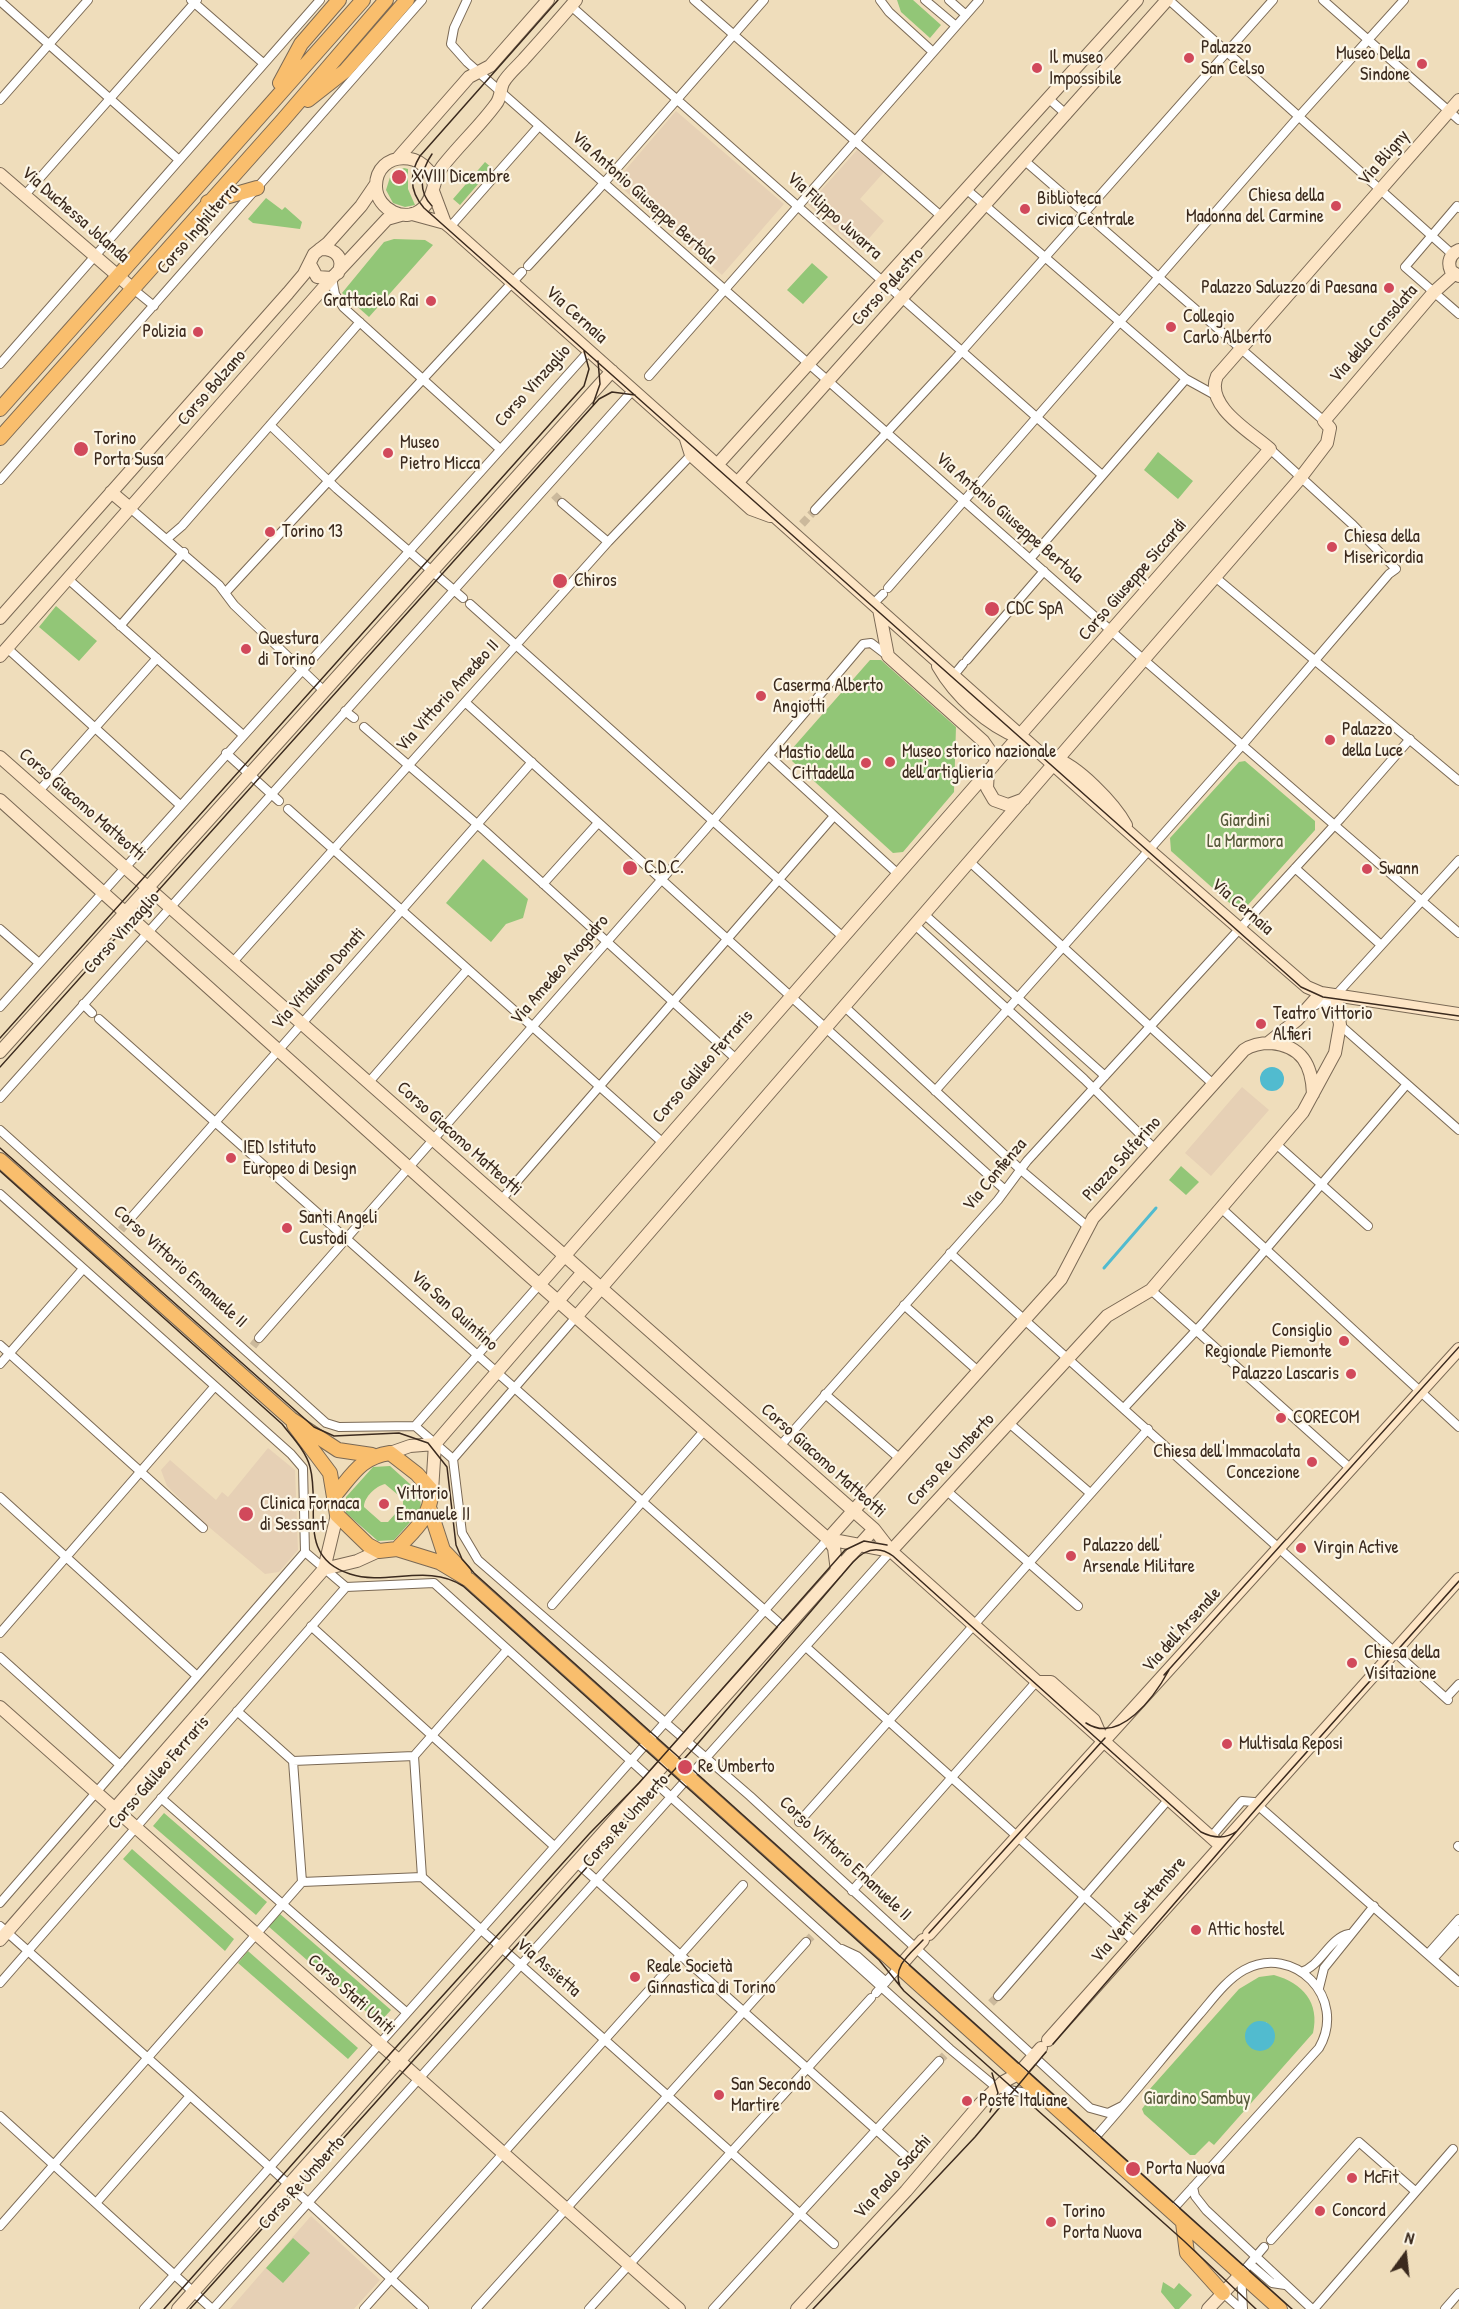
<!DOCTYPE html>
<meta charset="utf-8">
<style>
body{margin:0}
#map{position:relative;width:1459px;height:2309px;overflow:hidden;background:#efddbb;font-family:"Patrick Hand",sans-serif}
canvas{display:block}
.north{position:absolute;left:1375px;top:2225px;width:60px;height:60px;-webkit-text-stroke:4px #fcf5e5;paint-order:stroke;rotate:15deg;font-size:16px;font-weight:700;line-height:24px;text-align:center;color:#3b2a1e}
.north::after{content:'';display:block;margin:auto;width:21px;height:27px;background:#3b2a1e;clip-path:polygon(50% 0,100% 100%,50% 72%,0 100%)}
</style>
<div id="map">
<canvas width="1459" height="2309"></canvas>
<div class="north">N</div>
</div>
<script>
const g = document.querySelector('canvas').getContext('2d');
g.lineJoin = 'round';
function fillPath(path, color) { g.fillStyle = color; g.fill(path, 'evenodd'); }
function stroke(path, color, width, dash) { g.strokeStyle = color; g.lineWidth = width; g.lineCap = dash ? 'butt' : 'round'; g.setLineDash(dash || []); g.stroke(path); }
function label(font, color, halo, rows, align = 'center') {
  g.font = font + ' "Patrick Hand",sans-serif'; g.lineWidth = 4.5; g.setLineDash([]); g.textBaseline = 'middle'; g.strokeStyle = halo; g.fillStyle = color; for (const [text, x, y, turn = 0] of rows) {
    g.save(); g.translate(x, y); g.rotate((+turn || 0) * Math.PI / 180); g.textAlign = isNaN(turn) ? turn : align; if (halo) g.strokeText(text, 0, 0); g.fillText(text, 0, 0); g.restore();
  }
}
const built = new Path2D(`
 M676,111L784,204L722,275L615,182Z
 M857,150L884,172L860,199L884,221L859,250L808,205Z
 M1242,1087L1269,1110L1211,1176L1185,1153Z
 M268,1448L295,1470L298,1550L279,1572L265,1574L204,1523L167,1486L161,1470L170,1460L216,1500L222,1492L228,1497Z
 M311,2216L380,2280L354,2309H230Z`);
const green = new Path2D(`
 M897,0H913L941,25L930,38L901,12Z
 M485,162L492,168L460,205L453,199Z
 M404,168L408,169V189L415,205L405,207L393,203L386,190L391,174Z
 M266,198L282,210L285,207L302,222L300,229L253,223L248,219Z
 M394,239L425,240L433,245L369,317L342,293L384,242Z
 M812,263L828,277L803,304L787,290Z
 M1158,452L1193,481L1178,499L1144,470Z
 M56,606L97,641L79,661L39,627Z
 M870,660H881L956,727L954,792L903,852L893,853L792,761L791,750Z
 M1245,761L1315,821V830L1247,906L1234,907L1171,851L1170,838L1239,762Z
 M483,859L528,899L523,918L506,924L491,942L446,903Z
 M1181,1166L1199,1182L1186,1195L1169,1180Z
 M390,1466L420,1493L421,1510L394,1540L378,1541L346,1513V1497L373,1467ZM385,1484L403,1499V1505L388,1522H381L364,1507C364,1497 376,1486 385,1484Z
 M164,1813L267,1902L256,1915L153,1826Z
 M132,1849L234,1939L225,1951L123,1859Z
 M280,1914L391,2010L379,2023L268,1926Z
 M248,1951L358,2048L348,2059L238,1963Z
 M1274,1975C1303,1983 1320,2003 1313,2033L1214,2145L1209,2141L1195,2155H1190L1144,2114L1142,2109L1153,2094L1149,2090L1239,1989L1259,1977ZM1256,2022H1266L1274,2032V2041L1250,2046L1246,2038Z
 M293,2238L310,2253L283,2283L266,2268Z
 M1163,2282L1174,2289L1179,2283L1192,2295L1179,2309H1175L1161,2292Z`);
const water = new Path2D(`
 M1260 1079a12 12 0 1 1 24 0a12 12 0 1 1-24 0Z
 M1245 2036a15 15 0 1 1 30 0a15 15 0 1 1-30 0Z`);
const stream = new Path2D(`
 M1104,1268L1156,1208`);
const streetTunnel = new Path2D(`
 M554,495L562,503
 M802,524L815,510
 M121,1230L130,1219
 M253,1346L259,1338
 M806,1942L813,1935
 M991,2003L998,1996
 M939,2061L947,2053`);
const street = new Path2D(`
 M191,0L263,63
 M467,0L454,28L451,44L467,62L1143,659L1459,933
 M694,0L941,216
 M880,0L889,12L933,52
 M925,0L956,26
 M949,0L966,15
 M1169,0L1452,254
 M1323,0L1459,120
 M0,1L179,160
 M571,6L1102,475
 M1048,98L1067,115
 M0,100L88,0
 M1025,161L1324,421
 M966,189L1186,379L1215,395
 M24,196L197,0
 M1459,208L1457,206L1405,267L1459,314
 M450,227L539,126
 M528,266L597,191L764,0
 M332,278L335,294L343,307L500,449
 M132,288L154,306
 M0,364L320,0
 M649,376L979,0
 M270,425L337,489L463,598
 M0,480L422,0
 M562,503L608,542
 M130,508L219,585L234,605L323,690
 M815,510L955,359L1273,0
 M168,538L182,526L360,322
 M1030,559L1186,379
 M1215,577L1459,781
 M68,579L243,735
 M888,588L1293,123L1404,0
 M225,593L522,272
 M470,604L843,937
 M873,604L883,594
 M120,626L184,552
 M7,648L180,805
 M967,660L1044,571
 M954,675L963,664
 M465,702L1005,1190
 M345,711L354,718
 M364,727L485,831L735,1058
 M226,753L279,801
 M769,756L898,874
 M39,791L157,658
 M288,809L662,1142
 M971,863L1213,1084
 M1295,868L1381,945
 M543,884L598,823
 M925,915L1105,1076
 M916,926L1084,1079L1155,1149
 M0,929L39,963
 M233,962L608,542L691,455
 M1323,996L1340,1025L1459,1130
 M83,1004L92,1013
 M0,1007L589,351
 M1312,1007L1336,995L1459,860
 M846,1008L1021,1170L1087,1226
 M99,1019L786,1629
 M369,1082L466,971
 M935,1091L1245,742L1389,574L1396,569L1353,525L1270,449
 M0,1098L633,390
 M0,1130L326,1423L339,1427L415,1426L453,1459L462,1533L478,1560L750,1796L1090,2108L1108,2113L1122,2106
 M1276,1144L1368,1226
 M0,1194L291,1454L303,1468L305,1552L346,1587L434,1583L950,2049L997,2088L1039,2095
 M501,1200L834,816
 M1221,1208L1459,1427
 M130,1219L532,762
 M950,1253L1448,1700
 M1151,1290L1351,1469
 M904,1305L978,1371
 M259,1338L706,829L863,644L871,643L888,656
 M0,1345L203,1528
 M0,1364L83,1269
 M825,1394L899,1458
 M1124,1408L1203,1323L1407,1084
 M1009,1423L1090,1493
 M415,1426L539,1285
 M780,1446L998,1200L1027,1161L1341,818L1410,739
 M453,1459L576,1317
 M947,1491L1078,1606
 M0,1497L197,1676
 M552,1605L704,1431
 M311,1626L554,1846
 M0,1633L215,1386
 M806,1647L1135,1942
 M0,1657L120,1765
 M1446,1698L1459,1684
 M237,1711L293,1761L302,1882
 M414,1756L422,1877L834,2244
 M414,1756L507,1650
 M293,1761L414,1756
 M161,1798L406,2012
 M799,1822L1148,1429
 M1211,1837L1242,1801L1254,1802L1459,1982
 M1458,1846L1459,1847
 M577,1863L910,2160
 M863,1878L1036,1682
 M302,1882L422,1877
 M852,1891L859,1883
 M0,1903L305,1552
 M0,1926L263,2161L424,2309
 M842,1949L857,1956L886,1982
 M1428,1954L1459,1919
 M1433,1959L1459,1930
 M1301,1972C1321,1966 1329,1938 1349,1934
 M0,1983L346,1587
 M1319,1988L1324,1968L1374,1906
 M876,1993L899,1967
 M998,1996L1168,1800
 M0,2116L212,2309
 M1092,2141C1129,2100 1163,2057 1199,2015C1212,2000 1226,1980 1244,1970C1294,1943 1348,1998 1319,2048L1174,2208L1167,2209
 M1193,2187L1195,2196L1206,2210L1312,2309
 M96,2203L190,2096
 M0,2226L302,1882
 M1271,2240L1359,2142L1415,2191
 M1250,2264L1272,2283L1285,2285
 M1223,2293L1241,2309
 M144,2309L828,1539
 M213,2309L891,1551
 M364,2309L743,1885
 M476,2309L806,1942
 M589,2309L871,1998
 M713,2309L939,2061
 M1243,2309L1241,2274L1264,2247
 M1314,2309L1453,2149
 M1445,2309L1459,2293`);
const secondary = new Path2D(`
 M398,158L469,77L490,66L548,0
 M0,174L132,288
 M434,186C430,149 375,149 376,187C377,210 406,224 423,208C435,197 432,180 442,167C459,145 480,126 496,104C501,98 500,90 503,83C508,74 518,66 524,59C542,39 559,20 576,0
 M433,191L445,223
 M412,214L445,223L450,227L1149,850L1307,987L1321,993L1459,1014
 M320,249C336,248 345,259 338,273
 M1459,250C1450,254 1447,262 1451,271L1459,276
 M310,264L317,277L332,278L387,219L401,215
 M685,436L691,455L751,509L770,516
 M717,465L1137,0
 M737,483L1167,0
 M111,492L130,508
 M879,609L888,656L983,741L997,761
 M0,618L288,293L304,274L314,254L328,243L361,206L376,184
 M0,656L332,278
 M938,666C955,696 988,726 1020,738
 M0,757L874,1529L891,1551L1221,1846
 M1054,758C1078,766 1114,803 1126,825
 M988,770L987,788L994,800L1008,805L1024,799
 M0,800L526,1273L828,1539L891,1551
 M1268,1043L1297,1020L1321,993
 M0,1052L612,371
 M539,1285L1270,449C1251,432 1204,406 1217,376L1459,100
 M576,1317L1298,481L1327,443L1330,428L1324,421L1434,292L1454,274
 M390,1453L410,1446L435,1444
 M432,1491L435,1444L583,1272
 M828,1539L1061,1279L1093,1218L1244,1050C1253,1044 1261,1043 1271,1043C1302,1046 1312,1065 1313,1094
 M828,1539L834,1548L837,1571
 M891,1551L1107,1316L1151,1290L1303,1112L1335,1053L1340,1025L1336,995
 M324,1569L357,1561L379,1551
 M1036,1682H1051L1094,1720L1103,1741
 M0,1707L679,2309
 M929,1934L1459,1349
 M0,1940L324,1569L337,1515
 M899,1967L923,1940
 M1048,2040L1459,1579
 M178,2309L874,1529
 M797,2309L906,2191L981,2103L1003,2082L1018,2074L1041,2048
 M1208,2309L1241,2274`);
const primary = new Path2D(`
 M280,83L301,44L339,0
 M308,100L345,71L407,0
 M208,202L257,188
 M0,409L363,0
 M0,438L283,120L386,0
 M0,1160L291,1419L338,1450L372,1455
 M294,1425L330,1473L337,1515L368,1545L379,1551L397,1549C415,1529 429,1520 432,1491L417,1474L390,1453C361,1457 353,1474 335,1495
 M430,1510L443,1550L464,1572
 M397,1549L439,1562L469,1580L1280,2309
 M1183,2223L1187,2253L1223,2293`);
const tram = new Path2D(`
 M558,0L420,156C409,174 410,192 424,208L1301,987L1323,997L1459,1016
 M432,154C421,170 417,191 432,206
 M593,404L600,384L598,361
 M0,1038L584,386L589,369L584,351
 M0,1067L599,399L612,392L635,395
 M0,1148L314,1427L334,1436L399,1433L428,1443L447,1467L456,1545L462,1559L474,1573L1292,2309
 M0,1171L282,1424C292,1437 306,1451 310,1467C321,1507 296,1557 350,1574C386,1586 428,1563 463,1586L879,1960L904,1991L1184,2241L1256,2309
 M1164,1675L1459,1347
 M1086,1723C1120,1745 1155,1696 1169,1670
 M929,1933L1105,1738
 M900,1986C892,1966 911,1953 923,1940
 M1053,2044L1256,1809L1459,1581
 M990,2112L998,2093L992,2073
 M164,2309L398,2045L590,1833L639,1783L845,1550L864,1541L887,1545
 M190,2309L694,1748L853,1562C865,1549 878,1545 893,1556L1201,1832C1213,1838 1225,1840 1237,1831
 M813,2309L975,2137L1046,2052`);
const markers = [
 [1189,58,6,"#d1495b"],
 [1422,64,6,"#d1495b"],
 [1037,68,6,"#d1495b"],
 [399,177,8,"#d1495b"],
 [1336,206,6,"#d1495b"],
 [1025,209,6,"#d1495b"],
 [1389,288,6,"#d1495b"],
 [431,301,6,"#d1495b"],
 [1171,327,6,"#d1495b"],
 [198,332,6,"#d1495b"],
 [81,449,8,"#d1495b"],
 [388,453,6,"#d1495b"],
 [270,532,6,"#d1495b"],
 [1332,547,6,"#d1495b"],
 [560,581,8,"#d1495b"],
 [992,609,8,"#d1495b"],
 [246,649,6,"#d1495b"],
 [761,696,6,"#d1495b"],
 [1330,740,6,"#d1495b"],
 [890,762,6,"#d1495b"],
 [866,763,6,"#d1495b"],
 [630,868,8,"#d1495b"],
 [1367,869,6,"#d1495b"],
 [1261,1024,6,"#d1495b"],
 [231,1158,6,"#d1495b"],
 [287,1228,6,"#d1495b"],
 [1344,1341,6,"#d1495b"],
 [1351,1374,6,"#d1495b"],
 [1281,1418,6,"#d1495b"],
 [1312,1462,6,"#d1495b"],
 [384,1504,6,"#d1495b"],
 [246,1514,8,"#d1495b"],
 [1301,1548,6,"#d1495b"],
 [1071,1556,6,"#d1495b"],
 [1352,1663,6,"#d1495b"],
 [1227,1744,6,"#d1495b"],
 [685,1767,8,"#d1495b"],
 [1196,1930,6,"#d1495b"],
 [635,1977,6,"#d1495b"],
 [719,2095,6,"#d1495b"],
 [967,2101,6,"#d1495b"],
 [1133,2169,8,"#d1495b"],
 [1352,2178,6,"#d1495b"],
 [1320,2211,6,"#d1495b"],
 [1051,2222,6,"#d1495b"]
];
const poiNames = [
 ["Palazzo",1201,48],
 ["San Celso",1201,69],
 ["Museo Della",1410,54,"right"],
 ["Sindone",1410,75,"right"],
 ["Il museo",1049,58],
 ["Impossibile",1049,79],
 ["XVIII Dicembre",412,177],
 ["Chiesa della",1324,196,"right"],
 ["Madonna del Carmine",1324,217,"right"],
 ["Biblioteca",1037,199],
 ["civica Centrale",1037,220],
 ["Palazzo Saluzzo di Paesana",1377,288,"right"],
 ["Grattacielo Rai",419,301,"right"],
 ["Collegio",1183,317],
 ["Carlo Alberto",1183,338],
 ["Polizia",186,332,"right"],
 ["Torino",94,439],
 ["Porta Susa",94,460],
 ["Museo",400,443],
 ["Pietro Micca",400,464],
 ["Torino 13",282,532],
 ["Chiesa della",1344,537],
 ["Misericordia",1344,558],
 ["Chiros",574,581],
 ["CDC SpA",1006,609],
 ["Questura",258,639],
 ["di Torino",258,660],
 ["Caserma Alberto",773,686],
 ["Angiotti",773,707],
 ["Palazzo",1342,730],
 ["della Luce",1342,751],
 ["Museo storico nazionale",902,752],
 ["dell'artiglieria",902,773],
 ["Mastio della",854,753,"right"],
 ["Cittadella",854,774,"right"],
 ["C.D.C.",644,868],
 ["Swann",1379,869],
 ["Teatro Vittorio",1273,1014],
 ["Alfieri",1273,1035],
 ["IED Istituto",243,1148],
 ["Europeo di Design",243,1169],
 ["Santi Angeli",299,1218],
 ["Custodi",299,1239],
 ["Consiglio",1332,1331,"right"],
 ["Regionale Piemonte",1332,1352,"right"],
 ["Palazzo Lascaris",1339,1374,"right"],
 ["CORECOM",1293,1418],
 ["Chiesa dell'Immacolata",1300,1452,"right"],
 ["Concezione",1300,1473,"right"],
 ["Vittorio",396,1494],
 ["Emanuele II",396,1515],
 ["Clinica Fornaca",260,1504],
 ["di Sessant",260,1525],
 ["Palazzo dell'",1083,1546],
 ["Arsenale Militare",1083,1567],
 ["Virgin Active",1313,1548],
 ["Chiesa della",1364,1653],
 ["Visitazione",1364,1674],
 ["Multisala Reposi",1239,1744],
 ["Re Umberto",698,1767],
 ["Attic hostel",1208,1930],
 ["Reale Società",647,1967],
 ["Ginnastica di Torino",647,1988],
 ["San Secondo",731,2085],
 ["Martire",731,2106],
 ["Poste Italiane",979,2101],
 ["Porta Nuova",1146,2169],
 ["McFit",1364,2178],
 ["Concord",1332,2211],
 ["Torino",1063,2212],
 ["Porta Nuova",1063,2233]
];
const streetNames = [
 ["Via Bligny",1384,158,-49],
 ["Via Antonio Giuseppe Bertola",644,198,42],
 ["Via Duchessa Jolanda",75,215,41],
 ["Via Filippo Juvarra",834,216,42],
 ["Corso Inghilterra",198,229,-49],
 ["Corso Palestro",888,287,-48],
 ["Via Cernaia",576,315,42],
 ["Via della Consolata",1374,334,-49],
 ["Corso Vinzaglio",533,386,-48],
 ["Corso Bolzano",212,388,-49],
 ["Via Antonio Giuseppe Bertola",1009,518,41],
 ["Corso Giuseppe Siccardi",1133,580,-49],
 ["Via Vittorio Amedeo II",448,696,-48],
 ["Corso Giacomo Matteotti",82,805,41],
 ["Via Cernaia",1242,907,41],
 ["Corso Vinzaglio",122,933,-48],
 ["Via Amedeo Avogadro",560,970,-49],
 ["Via Vitaliano Donati",319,979,-48],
 ["Corso Galileo Ferraris",703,1067,-49],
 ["Corso Giacomo Matteotti",459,1139,42],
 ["Piazza Solferino",1122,1159,-48],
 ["Via Confienza",995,1175,-50],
 ["Corso Vittorio Emanuele II",180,1267,42],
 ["Via San Quintino",454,1311,42],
 ["Corso Re Umberto",951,1460,-47],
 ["Corso Giacomo Matteotti",823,1461,42],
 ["Via dell'Arsenale",1182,1630,-48],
 ["Corso Galileo Ferraris",159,1773,-49],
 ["Corso Re Umberto",626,1821,-48],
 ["Corso Vittorio Emanuele II",845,1859,43],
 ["Via Venti Settembre",1139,1910,-49],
 ["Via Assietta",548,1968,41],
 ["Corso Stati Uniti",351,1995,42],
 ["Via Paolo Sacchi",893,2177,-48],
 ["Corso Re Umberto",302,2183,-48]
];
const parkNames = [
 ["Giardini",1245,821],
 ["La Marmora",1245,842],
 ["Giardino Sambuy",1197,2099]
];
fillPath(built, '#e6d0b5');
fillPath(green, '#92c677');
fillPath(water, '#51bbcf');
stroke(stream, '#51bbcf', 3);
stroke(streetTunnel, '#cbb99c', 8, [8, 4]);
stroke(street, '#7a6955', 10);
stroke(secondary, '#7a6955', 14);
stroke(primary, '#7a6955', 16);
stroke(street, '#fff', 8);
stroke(secondary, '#fde5c5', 12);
stroke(primary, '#f9be6d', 14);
stroke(tram, '#3b2a1e', 1.5);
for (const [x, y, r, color] of markers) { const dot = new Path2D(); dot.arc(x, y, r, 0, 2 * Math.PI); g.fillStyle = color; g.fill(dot); stroke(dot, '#fcf5e5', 2); }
label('18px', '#3b2a1e', '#fcf5e5', poiNames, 'left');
label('18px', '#3b2a1e', '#fcf5e5', streetNames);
label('18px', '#555939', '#fcf5e5', parkNames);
</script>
